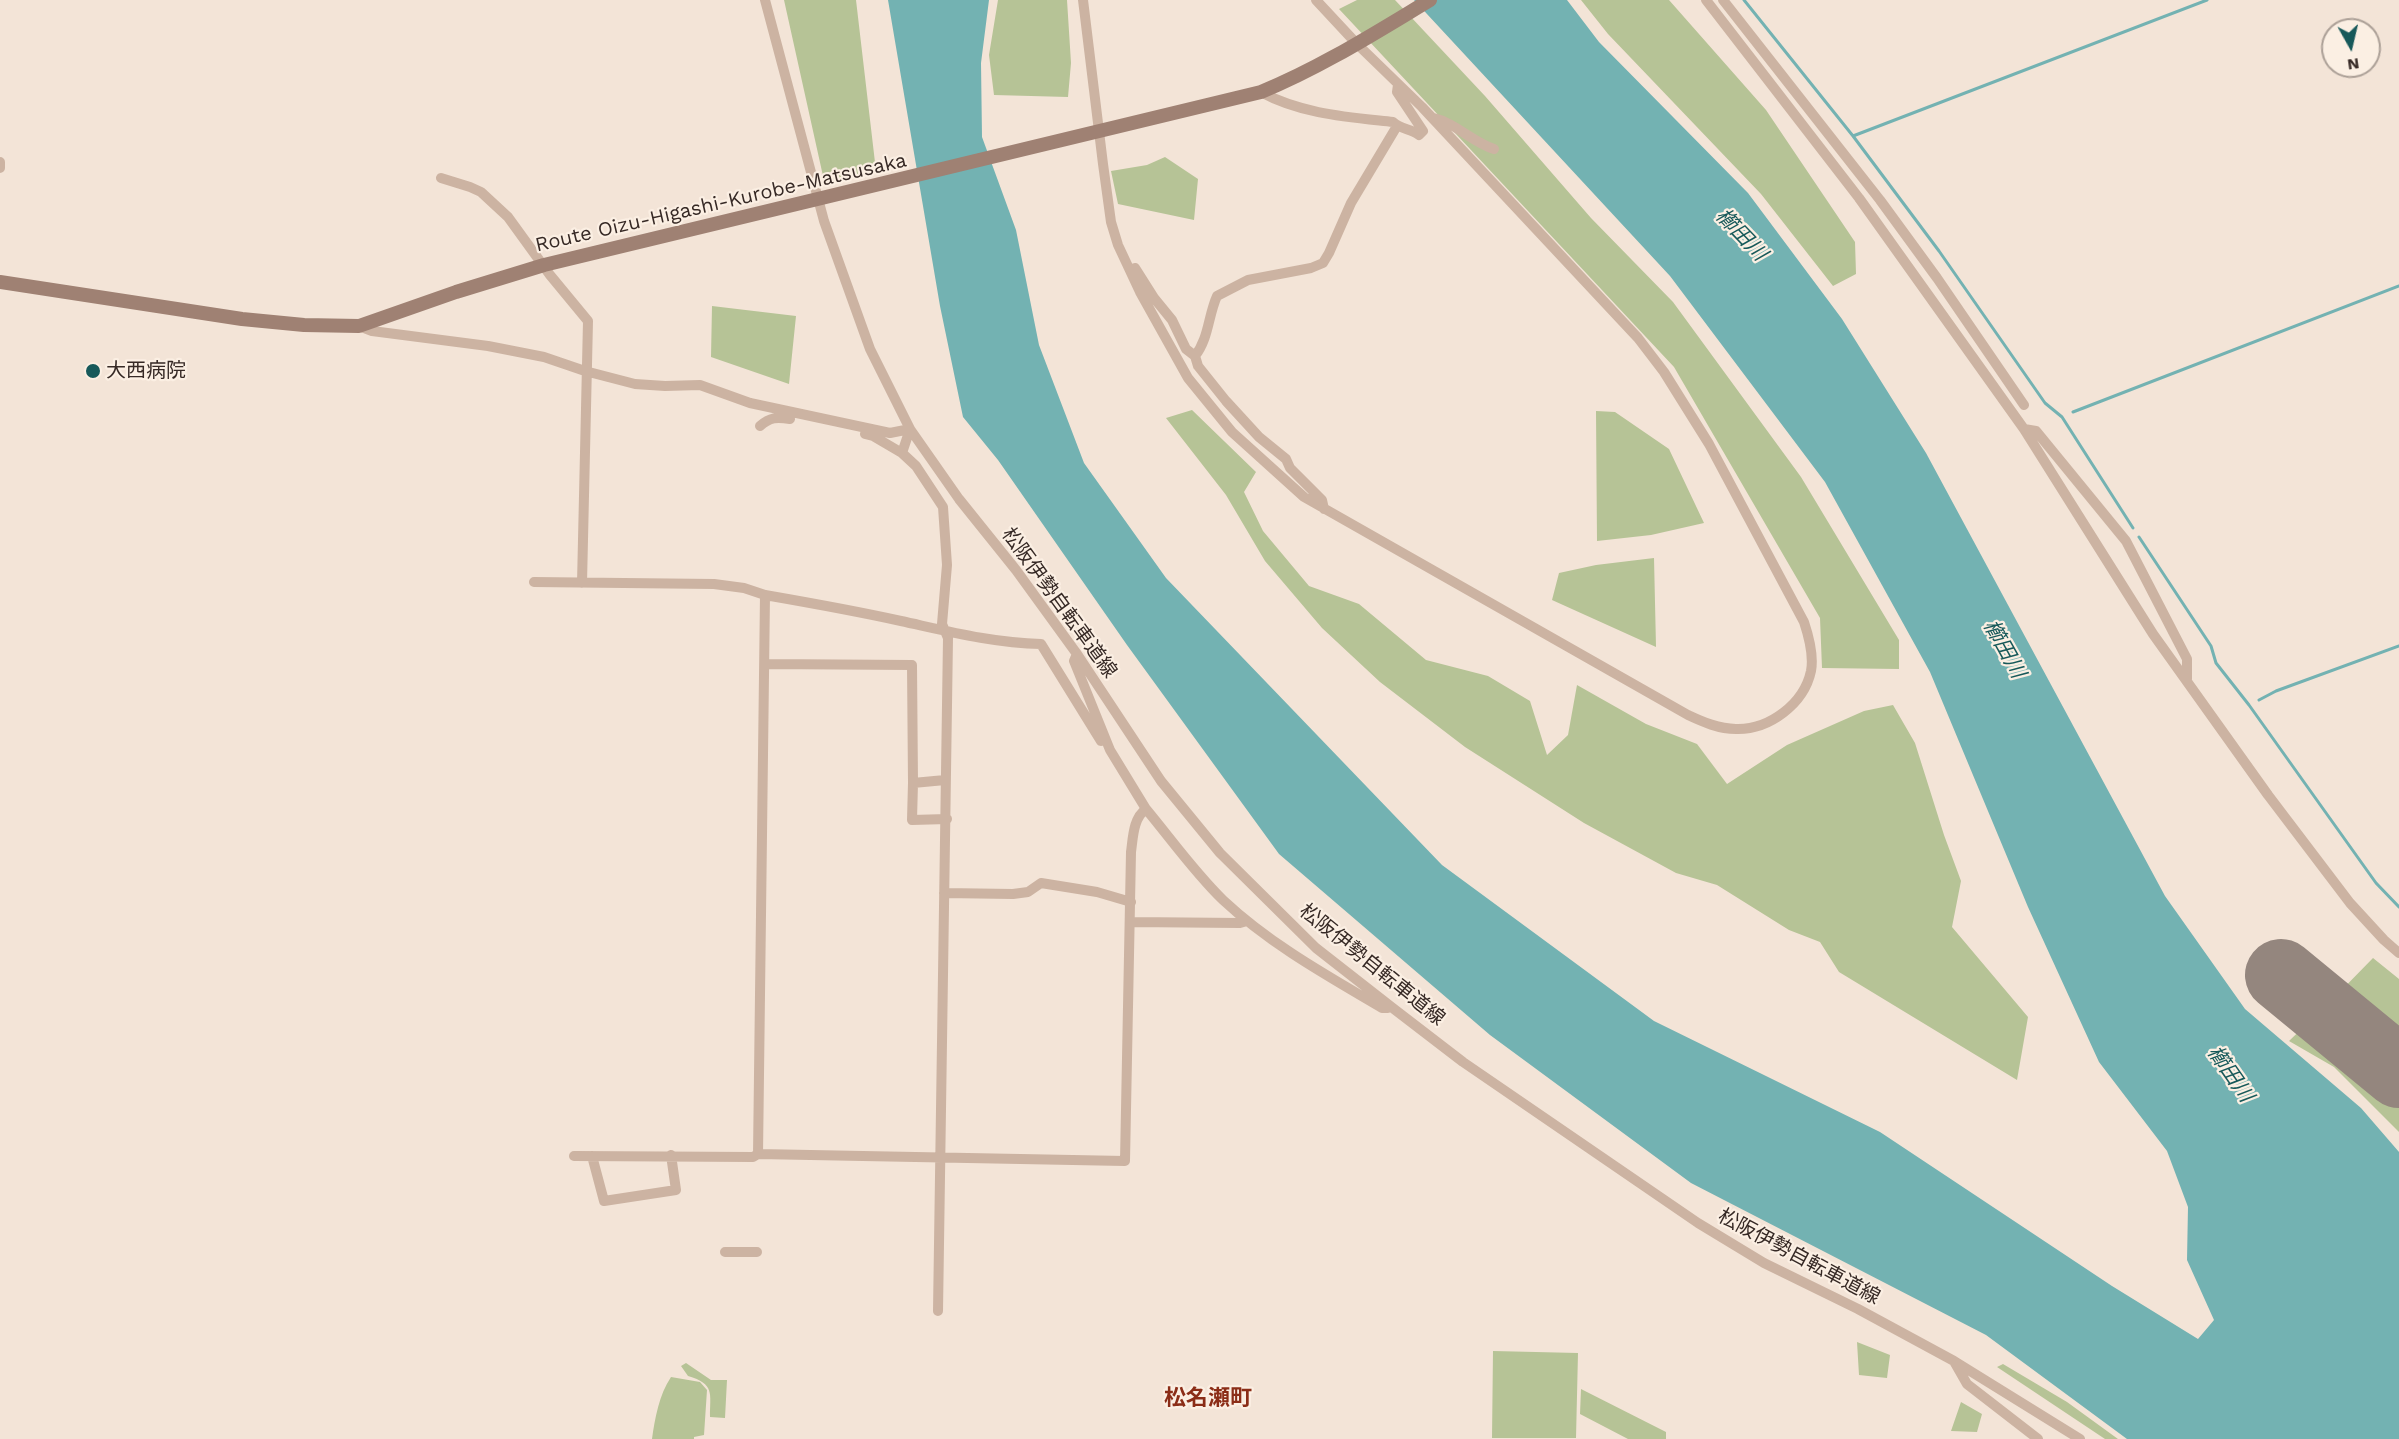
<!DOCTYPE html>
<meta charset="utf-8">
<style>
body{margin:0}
#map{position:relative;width:2399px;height:1439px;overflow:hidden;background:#f3e4d7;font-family:"Work Sans",sans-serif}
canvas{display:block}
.north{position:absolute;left:2321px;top:18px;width:60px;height:60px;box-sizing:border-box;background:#fbefe3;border:2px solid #aca097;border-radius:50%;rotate:172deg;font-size:16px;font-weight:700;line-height:24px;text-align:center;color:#362925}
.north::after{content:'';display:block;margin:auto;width:21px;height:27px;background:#17595a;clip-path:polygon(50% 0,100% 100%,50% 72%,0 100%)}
</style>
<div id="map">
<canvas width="2399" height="1439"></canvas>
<div class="north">N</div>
</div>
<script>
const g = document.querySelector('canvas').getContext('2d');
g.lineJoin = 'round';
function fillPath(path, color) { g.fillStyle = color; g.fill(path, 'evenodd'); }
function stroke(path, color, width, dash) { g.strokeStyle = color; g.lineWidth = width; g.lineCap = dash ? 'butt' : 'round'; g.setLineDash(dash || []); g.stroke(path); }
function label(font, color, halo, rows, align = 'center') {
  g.font = font + ' "Work Sans","Noto Sans JP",sans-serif'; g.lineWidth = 4.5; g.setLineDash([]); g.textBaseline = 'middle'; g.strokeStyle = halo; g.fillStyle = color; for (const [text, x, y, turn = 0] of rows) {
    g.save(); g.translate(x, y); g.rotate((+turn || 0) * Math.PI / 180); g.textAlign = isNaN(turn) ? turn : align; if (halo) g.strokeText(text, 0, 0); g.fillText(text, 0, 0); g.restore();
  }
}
const green = new Path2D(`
 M784,0H856L876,171L825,185Z
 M998,0H1067L1071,63L1068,97L994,95L989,55Z
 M1357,0H1395L1485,96L1591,218L1673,302L1801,477L1899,640V669L1822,668L1820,618L1674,367L1339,9Z
 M1581,0H1669L1766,110L1855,242L1856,274L1833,286L1761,194L1608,34Z
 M1165,157L1198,179L1194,220L1118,204L1111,171L1147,165Z
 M712,306L796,316L789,384L711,357Z
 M1192,410L1256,472L1244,492L1263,531L1309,586L1359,604L1426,660L1488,676L1530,701L1547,755L1568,735L1577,685L1646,724L1697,744L1727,784L1787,745L1864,711L1893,705L1915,743L1944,835L1961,881L1952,927L2028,1017L2017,1080L1839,972L1820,942L1789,930L1717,885L1676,873L1584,823L1465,747L1380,682L1322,628L1265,561L1226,495L1166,418Z
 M1596,411L1615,412L1669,449L1704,523L1651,535L1597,541Z
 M1654,558L1656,647L1552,600L1559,573L1596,565Z
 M2373,958L2399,979V1064L2328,1004Z
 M2316,1015L2399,1084V1132L2334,1067L2289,1041Z
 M1857,1342L1890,1355L1887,1378L1859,1375Z
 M1493,1351L1578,1353L1576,1438H1492Z
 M686,1363L711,1380H727L725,1418L710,1417C710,1393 715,1384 688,1376L681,1366Z
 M2003,1364L2067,1402L2118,1439H2105L1997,1367Z
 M671,1377L700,1382L707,1390L704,1435L694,1437V1439H652C655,1418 659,1395 671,1377Z
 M1581,1389L1666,1432V1439H1628L1580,1414Z
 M1961,1402L1982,1414L1977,1432L1951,1431Z`);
const water = new Path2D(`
 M888,0H989L981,63L982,137L1016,230L1039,345L1084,463L1166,578L1442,865L1654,1021L1880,1132L2112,1286L2198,1339L2214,1320L2187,1260L2188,1207L2167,1151L2099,1062L2028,907L1930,672L1825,482L1670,276L1414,0H1567L1599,42L1748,193L1842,319L1926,453L2165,896L2245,1009L2361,1108L2399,1152V1439H2127L1986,1335L1691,1183L1490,1035L1279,854L1127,645L998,460L963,417L940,306Z`);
const stream = new Path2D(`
 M1744,0L1853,136L1939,251L2045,403L2062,417L2133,528
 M1853,136L2207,0
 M2073,412L2399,286
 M2139,537L2211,646L2216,663L2249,705L2376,883L2399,907
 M2259,700L2276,691L2399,646`);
const runway = new Path2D(`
 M2281,975L2399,1072`);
const street = new Path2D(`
 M765,0L824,221L870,349L910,429L959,499L1016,570L1077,654L1161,781L1220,853L1316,948L1394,1009L1463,1062L1698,1223L1764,1263L1858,1309L1954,1361L2080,1439
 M1083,0L1103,164L1111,222L1118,245L1140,292L1188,378L1232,432L1304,497L1688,715C1703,722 1719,729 1736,729C1769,730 1804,704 1811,671C1814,655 1809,637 1804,622L1709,444L1664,372L1638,338L1422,107L1356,43L1316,0
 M1706,0L1859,198L2024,429L2153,634L2268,795L2350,903L2384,940L2399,953
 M1723,0L1880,200L1937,278L2024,405
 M1261,92C1301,114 1348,117 1393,122C1400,129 1411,129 1419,135L1423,131L1397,92L1398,85
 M1433,118C1456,123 1472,142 1494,149
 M0,162V168
 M441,178L470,187L481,192L508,217L550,275L588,321L582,583
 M1135,268L1154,298L1172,320L1186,349L1195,356C1209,338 1208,316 1217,296L1248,280L1311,268L1323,263L1329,253L1351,203L1397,126
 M359,326L372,331L488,346L544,357L585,371L635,384L665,386L700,385L750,403L890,433L910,429
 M1195,356L1198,366L1226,401L1259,437L1286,459L1290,468L1322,500L1324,509
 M760,426C770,417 777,417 790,419
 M910,429L902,453L916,466L943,507L947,565L942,624L948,638L938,1311
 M2024,429L2036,431L2126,541L2187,659V679
 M865,434L873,436L902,453
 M534,582L714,584L744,588L765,595C811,603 856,611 901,621C947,631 993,643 1041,644L1101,741
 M765,664L912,665L913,783
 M945,780L913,783L912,820L947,819
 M1146,809C1171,839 1195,873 1223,900C1270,944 1326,975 1382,1008H1388
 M944,893L1013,894L1028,892L1041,883L1097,892L1131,902
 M1131,922L1240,923L1247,921
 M758,1154L765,595
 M574,1156L753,1157L758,1154L1125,1161L1131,852C1133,838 1133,818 1146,809L1110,750L1074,661L1077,654
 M592,1156L604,1201L676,1190L671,1155
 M725,1252H757
 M1955,1363L1967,1384L2038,1439`);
const secondary = new Path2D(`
 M0,282L242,319L304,325L359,326L456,292L544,265L1261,92C1320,68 1375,33 1430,0`);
const markers = [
 [93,371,8,"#17595a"]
];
const streetNames = [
 ["Route Oizu-Higashi-Kurobe-Matsusaka",721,203,-13],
 ["松阪伊勢自転車道線",1059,603,54],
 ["松阪伊勢自転車道線",1372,965,39],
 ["松阪伊勢自転車道線",1799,1257,28]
];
const poiNames = [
 ["大西病院",106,371]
];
const waterNames = [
 ["櫛田川",1741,235,46],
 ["櫛田川",2004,649,61],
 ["櫛田川",2230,1074,55]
];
const quarterNames = [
 ["松名瀬町",1208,1399]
];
fillPath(green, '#b6c396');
fillPath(water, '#73b2b2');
stroke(stream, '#73b2b2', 3);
stroke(runway, '#94867e', 72);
stroke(street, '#ccb3a2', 10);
stroke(secondary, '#9f8173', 14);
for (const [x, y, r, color] of markers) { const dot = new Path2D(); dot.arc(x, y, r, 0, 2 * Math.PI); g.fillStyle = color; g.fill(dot); stroke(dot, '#fbefe3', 2); }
label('20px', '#362925', '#fbefe3', streetNames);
label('20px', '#362925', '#fbefe3', poiNames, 'left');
label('italic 21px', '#17595a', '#fbefe3', waterNames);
label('bold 22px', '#8b2d17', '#fbefe3', quarterNames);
</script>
